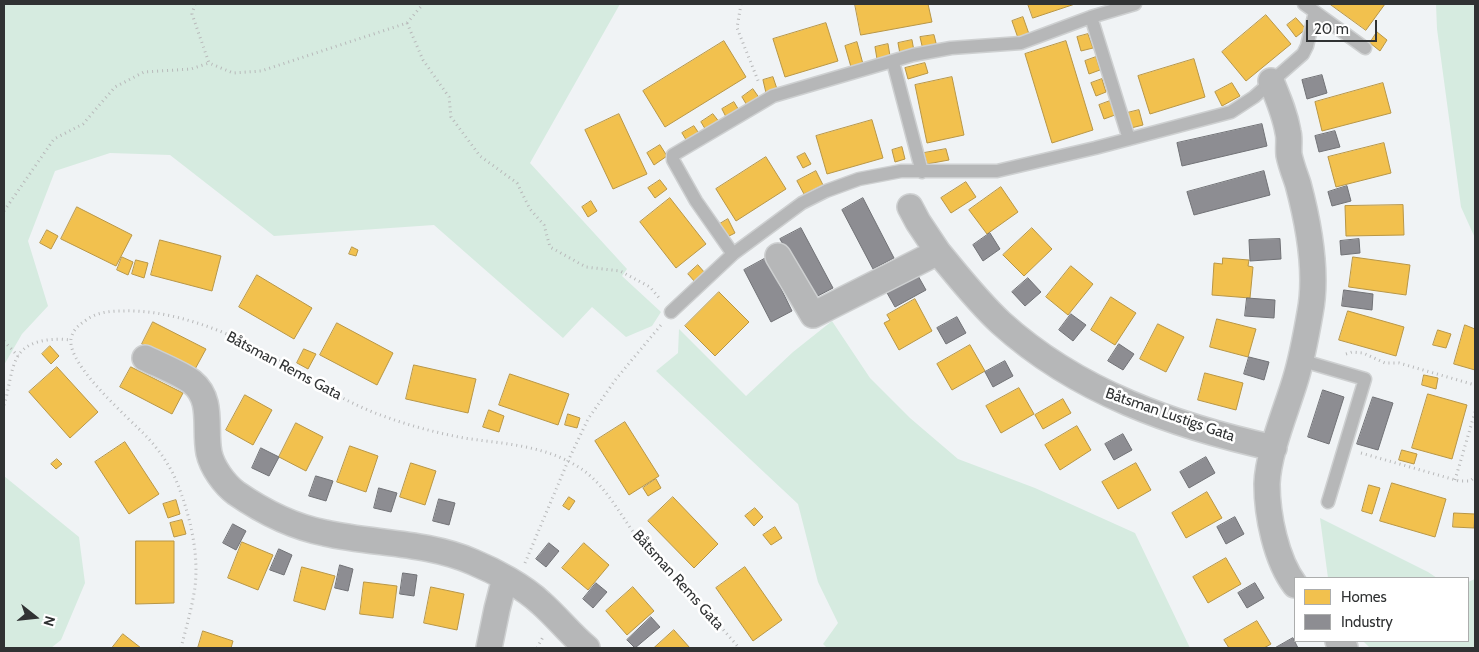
<!DOCTYPE html>
<meta charset="utf-8">
<style>
body{margin:0}
#map{position:relative;width:1479px;height:652px;overflow:hidden;background:#f0f3f5;font-family:Cabin,sans-serif}
canvas{display:block}
.frame{position:absolute;inset:0;border:5px solid #303233;pointer-events:none}
.legend{position:absolute;left:1294px;top:577px;width:175px;height:65px;box-sizing:border-box;background:#fff;border:1px solid #acadad;margin:0;padding:6px 9px;list-style:none;font-size:15px;color:#303233}
.legend li{display:flex;align-items:center;gap:10px;height:25px}
.legend b{width:25px;border:1px solid #acadad}
.north{position:absolute;left:10px;top:592px;width:50px;height:50px;-webkit-text-stroke:4px #fff;paint-order:stroke;rotate:106deg;font-size:14px;font-weight:700;line-height:20px;text-align:center;color:#303233}
.north::after{content:'';display:block;margin:auto;width:18px;height:22px;background:#303233;clip-path:polygon(50% 0,100% 100%,50% 72%,0 100%)}
.scale{position:absolute;left:1306px;top:20px;width:71px;height:22px;box-sizing:border-box;border:2px solid #303233;border-top:0;padding-left:6px;font-size:15px;line-height:18px;white-space:nowrap;color:#303233;-webkit-text-stroke:4px #fff;paint-order:stroke}
</style>
<div id="map">
<canvas width="1479" height="652"></canvas>
<div class="frame"></div>
<ul class="legend">
<li><b style="height:14px;background:#f2c14e"></b>Homes</li>
<li><b style="height:14px;background:#8d8d92"></b>Industry</li>
</ul>
<div class="north">N</div>
<div class="scale">20 m</div>
</div>
<script>
const g = document.querySelector('canvas').getContext('2d');
g.lineJoin = 'round';
function fillPath(path, color) { g.fillStyle = color; g.fill(path, 'evenodd'); }
function stroke(path, color, width, dash) { g.strokeStyle = color; g.lineWidth = width; g.lineCap = dash ? 'butt' : 'round'; g.setLineDash(dash || []); g.stroke(path); }
function label(font, color, halo, rows, align = 'center') {
  g.font = font + ' Cabin,sans-serif'; g.lineWidth = 5; g.setLineDash([]); g.textBaseline = 'middle'; g.strokeStyle = halo; g.fillStyle = color; for (const [text, x, y, turn = 0] of rows) {
    g.save(); g.translate(x, y); g.rotate((+turn || 0) * Math.PI / 180); g.textAlign = isNaN(turn) ? turn : align; if (halo) g.strokeText(text, 0, 0); g.fillText(text, 0, 0); g.restore();
  }
}
const green = new Path2D(`
 M4,4H620L530,163L627,269L622,276L661,312L652,326L626,337L592,307L563,338L434,225L274,236L170,155L110,153L55,171L28,241L48,306L22,334L4,365Z
 M1436,4H1475V238L1461,207L1437,29Z
 M832,321L870,378L910,418L958,459L1035,488L1135,533L1190,648H827L823,644L838,623L818,582L798,504L656,371L678,353L679,329L746,396L793,352Z
 M4,476L79,537L85,583L61,640L51,648H4Z
 M1320,518L1428,572L1437,578H1328Z
 M1475,579V648H1370L1363,641H1468V582Z`);
const homes = new Path2D(`
 M855,4H928L932,22L861,35Z
 M1028,4H1075L1033,18Z
 M1330,4H1385L1366,30Z
 M1266,15L1291,44L1246,81L1222,52Z
 M1023,17L1029,34L1018,38L1012,21Z
 M1296,18L1306,29L1296,37L1287,25Z
 M826,23L838,61L785,77L773,39Z
 M1377,32L1387,40L1380,51L1370,43Z
 M1088,34L1093,48L1081,51L1077,37Z
 M934,35L937,47L923,50L920,37Z
 M912,40L914,51L900,54L898,43Z
 M724,41L746,77L665,127L643,91Z
 M1066,41L1093,130L1052,143L1025,54Z
 M857,42L863,64L851,67L845,46Z
 M888,44L890,56L877,59L875,47Z
 M1096,57L1100,70L1089,74L1085,61Z
 M1194,59L1205,97L1150,114L1138,76Z
 M925,63L928,73L908,79L905,68Z
 M773,77L777,89L766,93L763,80Z
 M952,77L964,135L927,143L915,85Z
 M1102,79L1106,92L1096,96L1091,83Z
 M1232,83L1240,96L1222,106L1215,92Z
 M1383,83L1391,113L1322,131L1315,102Z
 M753,89L760,99L748,107L742,97Z
 M1110,101L1115,115L1104,119L1099,105Z
 M734,102L740,112L727,119L722,109Z
 M1139,110L1143,125L1131,128L1127,113Z
 M619,114L647,174L613,189L585,130Z
 M713,114L720,123L707,132L701,122Z
 M872,120L883,158L827,174L816,136Z
 M694,126L700,135L688,143L682,133Z
 M1384,143L1391,173L1336,187L1328,157Z
 M660,145L667,156L654,165L647,153Z
 M902,147L905,159L895,162L892,150Z
 M946,149L949,160L927,164L924,153Z
 M805,153L811,164L803,168L797,157Z
 M766,157L786,189L736,221L716,189Z
 M816,171L823,185L804,194L797,181Z
 M660,180L667,189L655,198L648,188Z
 M966,182L976,197L951,213L941,198Z
 M1001,187L1018,212L987,234L969,210Z
 M670,198L706,244L676,268L640,222Z
 M591,201L597,211L588,217L582,207Z
 M1403,205L1404,235L1346,236L1345,206Z
 M77,207L132,235L116,266L61,239Z
 M728,219L735,233L725,238L718,225Z
 M1032,228L1052,249L1024,276L1003,255Z
 M47,230L58,236L51,249L40,243Z
 M160,240L221,256L212,291L151,275Z
 M352,247L358,250L356,256L349,254Z
 M122,257L133,262L128,275L117,270Z
 M1353,257L1410,265L1406,295L1349,287Z
 M1223,258L1249,260L1248,266L1253,267L1250,298L1212,295L1214,263L1222,264Z
 M136,260L148,263L144,278L132,274Z
 M698,265L705,273L695,282L688,274Z
 M1071,266L1093,284L1068,315L1046,297Z
 M257,275L312,308L294,339L239,307Z
 M719,292L749,322L715,356L685,326Z
 M1111,297L1136,313L1115,345L1091,330Z
 M915,299L932,331L899,350L884,323L890,320L887,315Z
 M1348,311L1404,327L1396,356L1339,340Z
 M1217,319L1256,329L1248,357L1210,347Z
 M153,322L206,349L194,371L142,344Z
 M337,323L393,353L377,385L320,355Z
 M1158,324L1184,337L1166,372L1140,359Z
 M1465,325L1475,329V370L1454,364Z
 M1438,330L1451,334L1446,348L1433,345Z
 M970,345L985,371L952,390L937,364Z
 M50,346L59,356L51,364L42,354Z
 M304,349L316,354L308,369L297,363Z
 M414,365L476,379L468,413L406,399Z
 M57,367L98,412L70,438L29,392Z
 M131,367L183,393L172,414L120,387Z
 M1205,373L1243,383L1236,410L1198,400Z
 M510,374L569,394L558,425L499,405Z
 M1424,375L1438,378L1436,389L1422,385Z
 M1019,388L1034,414L1001,433L986,406Z
 M1428,394L1467,405L1452,459L1412,448Z
 M245,395L272,410L253,445L226,430Z
 M1063,399L1071,413L1043,429L1035,415Z
 M489,410L504,416L499,432L483,427Z
 M568,414L580,418L577,428L565,425Z
 M625,422L659,476L629,495L595,441Z
 M296,423L323,437L306,471L279,457Z
 M1077,426L1091,450L1060,470L1045,445Z
 M125,442L159,494L129,514L95,462Z
 M350,446L378,456L366,492L337,482Z
 M1402,450L1417,454L1414,464L1399,460Z
 M57,459L62,464L56,469L51,464Z
 M411,463L436,471L425,505L400,497Z
 M1136,463L1151,490L1118,509L1102,482Z
 M656,479L661,488L648,496L643,488Z
 M1392,483L1446,499L1435,537L1380,521Z
 M1369,485L1380,488L1372,514L1362,511Z
 M1207,492L1222,518L1186,538L1172,513Z
 M569,497L575,501L569,510L563,506Z
 M673,497L718,544L694,568L648,521Z
 M176,500L180,514L168,518L163,504Z
 M755,508L763,517L754,526L745,516Z
 M1454,513L1475,514L1474,528L1453,527Z
 M182,520L186,534L174,537L170,523Z
 M775,527L782,538L771,545L763,535Z
 M136,541H174V603L136,604Z
 M242,542L273,555L258,590L228,578Z
 M584,543L609,565L588,590L562,568Z
 M1226,558L1241,584L1208,603L1193,577Z
 M302,567L335,576L325,610L294,601Z
 M745,567L782,620L753,641L716,588Z
 M364,582L397,586L393,618L360,614Z
 M431,587L464,594L457,630L424,623Z
 M633,587L654,611L627,635L606,611Z
 M1257,621L1271,644L1264,648H1229L1224,640Z
 M674,630L690,648H654Z
 M203,631L233,641L231,648H198Z
 M123,634L141,648H112Z`);
const industry = new Path2D(`
 M1322,75L1327,93L1307,99L1302,80Z
 M1262,124L1267,146L1182,166L1177,143Z
 M1335,131L1340,147L1319,152L1315,136Z
 M1264,171L1270,195L1194,215L1187,192Z
 M1347,186L1351,201L1332,206L1328,192Z
 M863,198L894,258L873,269L842,210Z
 M801,228L833,288L812,299L780,239Z
 M990,233L1000,249L983,261L973,245Z
 M1280,239L1281,259L1250,261L1249,240Z
 M1359,239L1360,253L1341,255L1340,241Z
 M766,258L792,311L771,322L744,270Z
 M917,274L926,290L895,307L886,291Z
 M1028,278L1041,292L1025,306L1012,292Z
 M1344,290L1373,294L1372,310L1342,306Z
 M1247,298L1275,300L1274,318L1245,316Z
 M1071,314L1086,325L1073,341L1059,330Z
 M957,317L966,333L946,344L937,328Z
 M1119,344L1134,354L1123,370L1108,361Z
 M1249,357L1269,362L1264,380L1244,374Z
 M1005,361L1013,376L993,387L985,372Z
 M1323,390L1344,397L1329,444L1308,437Z
 M1373,397L1393,403L1378,450L1357,444Z
 M1123,434L1132,450L1114,460L1105,444Z
 M261,448L279,457L269,476L252,468Z
 M1206,457L1215,473L1189,488L1180,472Z
 M316,476L333,481L326,501L309,496Z
 M379,488L397,493L391,512L374,508Z
 M439,499L455,503L449,525L433,521Z
 M1235,517L1244,534L1226,544L1217,527Z
 M233,524L246,531L236,550L223,543Z
 M549,543L559,551L546,567L536,559Z
 M279,549L292,555L284,575L270,570Z
 M340,565L353,569L348,591L335,588Z
 M403,573L417,575L414,596L400,594Z
 M596,583L607,592L593,608L583,599Z
 M1255,583L1264,598L1247,608L1238,593Z
 M651,617L660,627L635,648L627,640Z
 M1293,638L1298,648H1275Z`);
const path = new Path2D(`
 M195,4L192,14L209,63L233,73L261,71L407,23L423,4
 M741,4L737,28L759,83
 M407,23L423,60L449,97L451,117L480,156L517,183L530,209L544,225L550,247L586,267L620,271L650,287L660,299
 M4,211L54,139L83,124L115,87L144,72L191,69L209,63
 M4,341L18,356
 M1346,354L1352,352L1363,353L1385,363H1399L1475,385
 M4,405C9,391 10,369 18,356C28,339 54,338 71,340
 M1361,453L1459,481H1470L1475,477
 M1455,480L1475,412
 M525,563L568,461L588,419L616,379L661,325
 M181,648C186,628 192,608 195,587C199,553 190,516 178,485C171,467 160,451 147,437C129,418 67,365 71,339C73,328 81,324 89,318C99,312 111,311 122,311C169,309 224,330 264,352C304,375 342,402 386,417C411,426 437,433 464,438C504,444 545,445 580,468C609,487 623,522 645,547C676,582 710,613 739,648
 M537,648L543,637`);
const service = new Path2D(`
 M1304,4L1365,48
 M1091,17L1129,139
 M893,62L922,172
 M733,254L696,201L673,160V155L773,96L913,55L951,48L1021,43L1091,17L1135,4
 M671,312L733,254L802,203L826,191L859,179L901,171H997L1095,148L1231,112L1254,97L1303,54L1307,46L1315,12
 M1300,360L1365,379L1328,502`);
const minor = new Path2D(`
 M1271,81C1278,98 1285,114 1288,132C1290,139 1288,147 1289,155C1291,165 1295,175 1298,184C1309,225 1318,272 1310,313C1306,336 1302,359 1295,381C1286,411 1268,453 1267,484C1267,515 1276,560 1295,585
 M910,207L918,222L938,252
 M778,256L813,315L938,252C958,276 978,302 1001,323C1077,392 1175,426 1274,448
 M145,358C157,364 182,374 192,382C214,400 204,428 209,453C212,467 224,484 236,493C262,511 294,527 325,533C374,544 427,542 473,562C495,571 524,587 541,603C557,617 570,634 587,648
 M1338,641L1345,648
 M489,648L497,609L505,578`);
const streetNames = [
 ["Båtsman Rems Gata",284,366,28],
 ["Båtsman Lustigs Gata",1170,415,19],
 ["Båtsman Rems Gata",678,580,48]
];
fillPath(green, '#d6ebe0');
fillPath(homes, '#f2c14e');
stroke(homes, '#b89646', 1);
fillPath(industry, '#8d8d92');
stroke(industry, '#717276', 1);
stroke(service, '#ced0d1', 15);
stroke(minor, '#ced0d1', 28);
stroke(path, '#b8b9ba', 3, [1, 4]);
stroke(service, '#b6b7b8', 12);
stroke(minor, '#b6b7b8', 25);
label('15px', '#303233', '#fff', streetNames);
</script>
